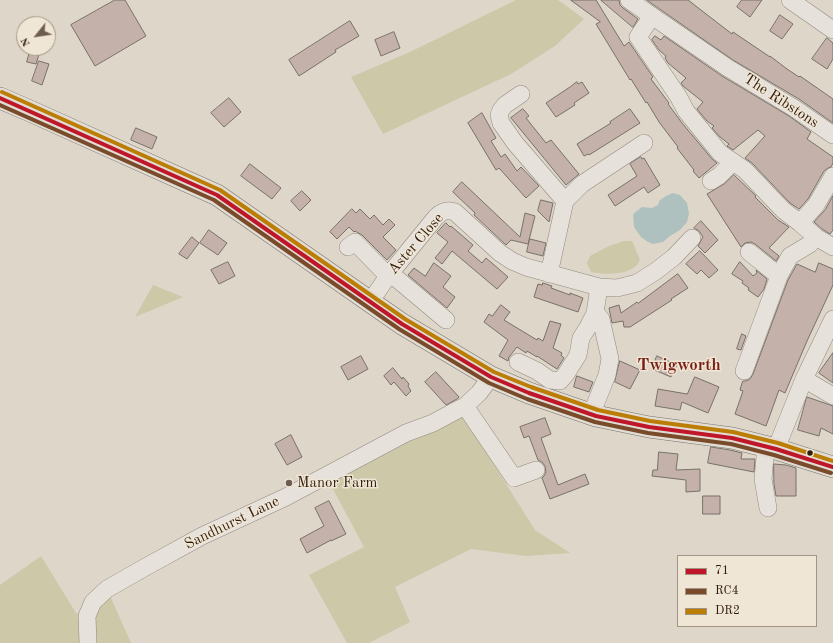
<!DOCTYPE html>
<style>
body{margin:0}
#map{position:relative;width:833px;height:643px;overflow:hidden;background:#ded6c9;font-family:"Old Standard TT",serif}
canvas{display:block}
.legend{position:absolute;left:677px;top:555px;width:140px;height:72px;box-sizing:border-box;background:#efe6d6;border:1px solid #a39585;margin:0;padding:5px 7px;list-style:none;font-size:12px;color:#311c0c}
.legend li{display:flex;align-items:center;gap:8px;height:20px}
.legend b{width:20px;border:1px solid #a39585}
.north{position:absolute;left:16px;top:16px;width:40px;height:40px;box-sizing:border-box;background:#efe6d6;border:1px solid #a39585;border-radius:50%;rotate:240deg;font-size:11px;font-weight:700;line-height:16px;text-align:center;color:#311c0c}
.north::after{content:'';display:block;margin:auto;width:14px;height:18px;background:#6e5d4e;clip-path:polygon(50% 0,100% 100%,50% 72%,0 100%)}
</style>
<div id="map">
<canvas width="833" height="643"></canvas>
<ul class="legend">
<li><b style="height:5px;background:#bf1729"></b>71</li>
<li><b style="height:5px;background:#7a4b2a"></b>RC4</li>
<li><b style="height:5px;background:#bc7d04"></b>DR2</li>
</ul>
<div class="north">N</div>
</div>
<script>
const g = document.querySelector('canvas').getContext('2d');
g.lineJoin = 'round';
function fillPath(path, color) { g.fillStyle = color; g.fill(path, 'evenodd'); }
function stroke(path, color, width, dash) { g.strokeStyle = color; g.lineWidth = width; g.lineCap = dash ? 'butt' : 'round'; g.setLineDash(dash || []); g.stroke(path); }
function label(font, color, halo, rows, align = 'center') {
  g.font = font + ' "Old Standard TT",serif'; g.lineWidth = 3; g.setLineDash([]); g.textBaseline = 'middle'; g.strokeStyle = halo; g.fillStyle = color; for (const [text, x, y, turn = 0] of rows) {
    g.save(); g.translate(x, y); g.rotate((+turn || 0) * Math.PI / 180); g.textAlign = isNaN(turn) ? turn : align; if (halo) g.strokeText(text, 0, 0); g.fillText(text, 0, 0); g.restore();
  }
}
const green = new Path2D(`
 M516,0H558L584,19L555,46L511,74L383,134L351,77L410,52Z
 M624,241H632L640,260C633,276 606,275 591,272L587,263L590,256L609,246Z
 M153,285L183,297L135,317Z
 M459,409L535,530L570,553L526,556L471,549L395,587L410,622L369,643H347L309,575L364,547L326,476Z
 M41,556L76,613L87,616L107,589L131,643H0V585Z`);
const water = new Path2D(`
 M673,193L680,195L687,203L689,214L687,222L680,230L670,236L663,242L653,244L648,242L641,237L634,227L633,214L642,207L652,208L658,205L660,200L666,196Z`);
const building = new Path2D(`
 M115,0H125L146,36L95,66L71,25Z
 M571,0H596L624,46L629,42L653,77L651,79L669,103L668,104L682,123L712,159L717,163L699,178L693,171L694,170L677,148L678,147L659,122L647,102L646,103L631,79L630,80L624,70L596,24L600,22Z
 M601,0H619L620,5L623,8L638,19L633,27Z
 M647,0H688L732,34L733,32L770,57V56L787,69L799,77L800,76L833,99V123L799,99L733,60Z
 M742,0H762L750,17L737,7Z
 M780,15L793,24L782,39L770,31Z
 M350,21L359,36L335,50L336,52L299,76L289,60Z
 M394,32L400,48L381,56L375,40Z
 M655,36L661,40L664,36L722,76L789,116L811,132L807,139L833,157V163L831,167L828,168L824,171L808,199L799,209L790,203L752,163L745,158L765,136L758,130L733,150L727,146L729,144L720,137L712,128L714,126L707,121L697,109L703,102L683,86L681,83L686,78L668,63L665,58L666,56L659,50L652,40Z
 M827,38L833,43V59L827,69L812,59Z
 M31,48H41L36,64L27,62Z
 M39,61L49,64L42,85L32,81Z
 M577,82L578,84L582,82L589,93L574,103L575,105L556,117L546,103L570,87Z
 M229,98L241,112L224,127L211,113Z
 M523,109L529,116L526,118L546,143L551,140L579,174L566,185L511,118Z
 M630,109L640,123L589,155L588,154L584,156L577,144L611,123L610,122Z
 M482,113L496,138L491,141L501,157L505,154L517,171L521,167L539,186L526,198L499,168L496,170L468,123Z
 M136,128L157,137L152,149L131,140Z
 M641,157L642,159L644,158L660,185L648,193L644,187L615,206L608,195L637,176L630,164Z
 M250,164L281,188L272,199L241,176Z
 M734,175L756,196L755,197L778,220L789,227L769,248L779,256L776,261L755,244L751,242L745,243L741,247L707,194L724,184Z
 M462,182L520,237L525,213L535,216L528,244L511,240L506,245L474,215L475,213L453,192Z
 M302,191L311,200L300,211L291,201Z
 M833,196V230L830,234L822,229L814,222L825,210Z
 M541,200L553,203L549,222L538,211Z
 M352,209L356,213L360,209L370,219L374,215L383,225L389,219L395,225L383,237L396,250L387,260L362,235L355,231L354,232L349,227L337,239L330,232Z
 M701,221L718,240L705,253L698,246L703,237L699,231L694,228Z
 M446,223L450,227L451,226L473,245L468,251L482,263L486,258L508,277L497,289L452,251L442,264L435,258L448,242L437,233Z
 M209,230L227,243L218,255L200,243Z
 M192,237L199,243L187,259L179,254Z
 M530,239L546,243L543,256L527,252Z
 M700,251L718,270L709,278L701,270L697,274L686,264Z
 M228,262L235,276L219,284L211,270Z
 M740,262L753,276L757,273L756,270L767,279L764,289L758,297L748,290L749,288L742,283L743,281L732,274Z
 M434,263L451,276L443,287L455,297L447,308L408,275L414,268L425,276Z
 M819,263L833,269V285L807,341L785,393L779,390L766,426L735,414L743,391L740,390L742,383L743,381H746L750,379L753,374L788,280L797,264L815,272Z
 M678,274L688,288L671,299L672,300L630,327H624L623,321L612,323L609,308L619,305L621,313L637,302L638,303Z
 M543,283L552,286L551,288L570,295V293L583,298L578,312L534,297L538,284L542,285Z
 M501,305L510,312L504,320L537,340L538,338L543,341L550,321L561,324L553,348L562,353L561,355L564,358L557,369L537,356V357L527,351L526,353L517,347L509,357L508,361L499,356L508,340L484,322L489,314L492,316Z
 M742,334L746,336L741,350L737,349Z
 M833,353V383L819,373Z
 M361,356L368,369L348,380L341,367Z
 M657,356L677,365L671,377L652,369Z
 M620,361L640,370L630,389L615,382Z
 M393,368L402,379L403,377L409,384L408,386L411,391L406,396L394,382L391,385L384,376Z
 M436,372L459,397L457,399L446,405L425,382Z
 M577,376L593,382L589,392L574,387Z
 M695,377L719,387L708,413L682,402L680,410L655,406L658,389L687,394Z
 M807,397L833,406V434L821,428L819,436L798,430Z
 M545,418L551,434L541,438L558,485L585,474L589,484L550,499L542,478L544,476L546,472L545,466L542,462L538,460L529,436L524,438L520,427Z
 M291,435L302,457L287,465L275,444Z
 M711,447L730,450L742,453L741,459H755L754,472L708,463Z
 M659,452L678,454L676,470L700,469V491L686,492V480L652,476L653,470H657Z
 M774,464L786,465L796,468V496H776L774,484Z
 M703,496H720V514H703Z
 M329,501L346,534L331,541V540L307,553L300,539L324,526L315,508Z`);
const minor = new Path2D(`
 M629,0L652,16L638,37L678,96L686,111L720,153L745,170L783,210L800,223L816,237L833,247
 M790,0L833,30
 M652,16L728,68L794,108L833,135
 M521,94L505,105L501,110L499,115L501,123L515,143L565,201
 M711,181L719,176L733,162
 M800,223L816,205L833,176
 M348,247L355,242L388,276
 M749,252L779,276
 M390,273L446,320
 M549,274L565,201L582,184L644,143
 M370,302L388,276L436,217C442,211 447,209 455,212L500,253L512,261L526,267L599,287L617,288L637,283L656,271L674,257L692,238
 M518,362L537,371L550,380L560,381L566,374L578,355L581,338L588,327L595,313L599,287
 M744,371L779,276L790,256L810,244L816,237
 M804,379L833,396
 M465,406L514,478L536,470
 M591,415L607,375L610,359L601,319L595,312
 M766,446L763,479L768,508
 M776,449L804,379L833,319
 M88,643L87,616L93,602L107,589L142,569L202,536L286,497L406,433L433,423L459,409L465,406L479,393L491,377`);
const major = new Path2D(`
 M0,98L30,111L217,195L402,324L491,377L529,393L596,416L649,427L732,438L776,449L833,467`);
const bus1 = new Path2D(`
 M0,98L217,195L402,324L491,377L529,393L596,416L649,427L732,438L776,449L833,467`);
const bus2 = new Path2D(`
 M0,105L214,200L399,329L489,383L527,399L595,422L648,433L731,444L774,455L831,473`);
const bus3 = new Path2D(`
 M2,92L220,190L405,319L494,372L531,387L598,410L650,421L733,432L778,443L833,461`);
const markers = [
 [810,453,3.5,"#311c0c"],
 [289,483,4,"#6e5d4e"]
];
const streetNames = [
 ["The Ribstons",781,101,33],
 ["Aster Close",416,244,-49],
 ["Sandhurst Lane",232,523,-26]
];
const poiNames = [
 ["Manor Farm",297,483]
];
const quarterNames = [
 ["Twigworth",679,366]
];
fillPath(green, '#ccc8a8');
fillPath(water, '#aec1bf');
fillPath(building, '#c4b2aa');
stroke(building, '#787168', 1);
stroke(minor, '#918a80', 18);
stroke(major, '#787168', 22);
stroke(minor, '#e6e2db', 17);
stroke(major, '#e1ddd5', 21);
stroke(bus1, '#bf1729', 4);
stroke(bus2, '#7a4b2a', 4);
stroke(bus3, '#bc7d04', 4);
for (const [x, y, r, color] of markers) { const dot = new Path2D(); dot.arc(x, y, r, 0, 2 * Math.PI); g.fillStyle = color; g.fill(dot); stroke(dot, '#efe6d6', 1.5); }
label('15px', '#311c0c', '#efe6d6', streetNames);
label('15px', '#311c0c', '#efe6d6', poiNames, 'left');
label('bold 17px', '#7a1f14', '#efe6d6', quarterNames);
</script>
